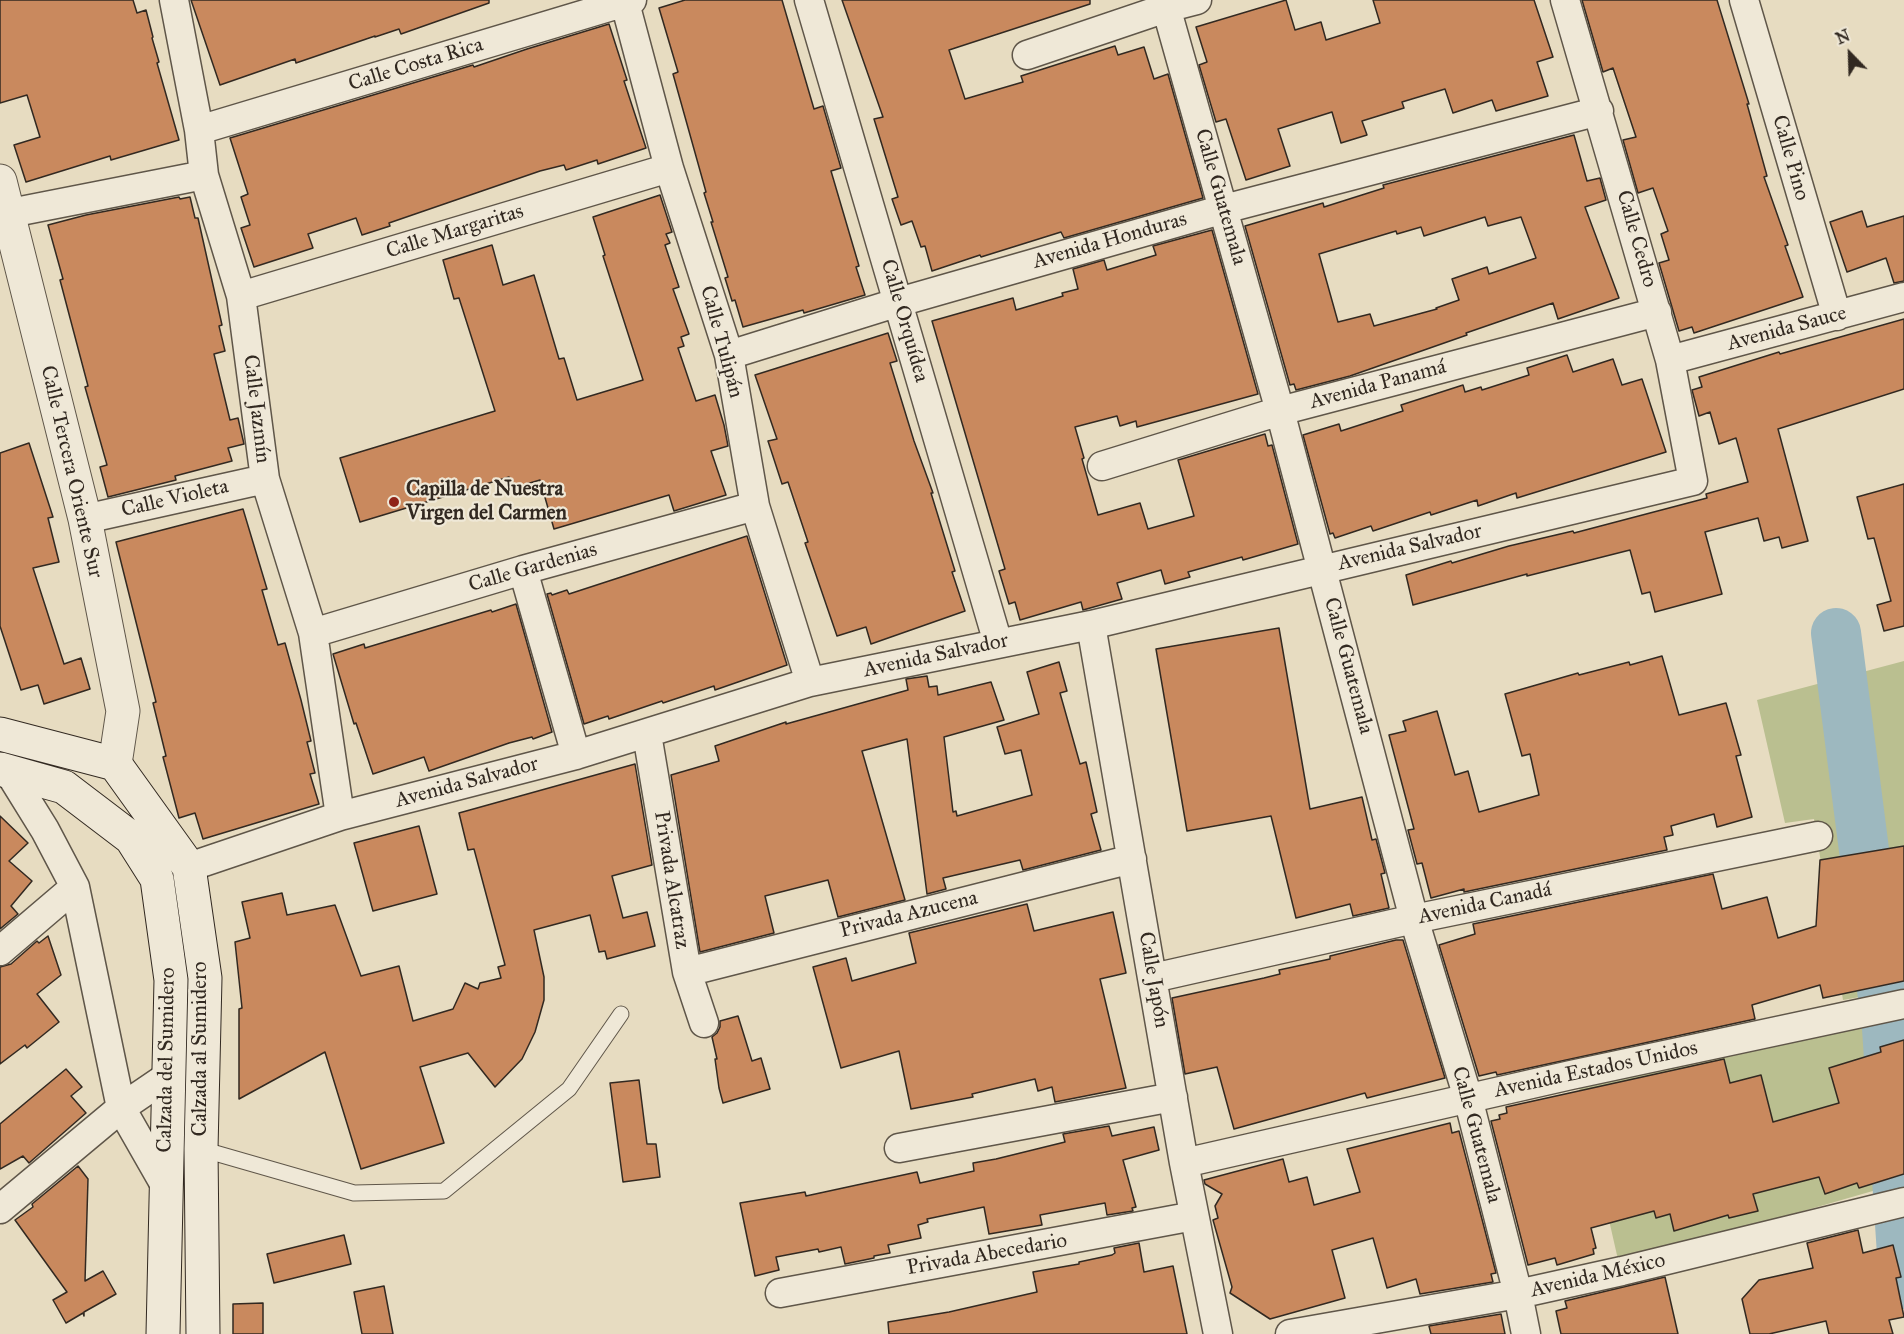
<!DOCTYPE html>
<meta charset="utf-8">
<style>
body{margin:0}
#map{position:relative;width:1904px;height:1334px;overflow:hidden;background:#e7dcc1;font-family:"IM FELL Great Primer",serif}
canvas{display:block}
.north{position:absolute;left:1820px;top:24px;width:60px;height:60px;-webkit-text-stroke:4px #efe8d7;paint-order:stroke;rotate:337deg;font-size:16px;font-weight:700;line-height:24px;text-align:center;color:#322921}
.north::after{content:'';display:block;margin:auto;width:21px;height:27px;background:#322921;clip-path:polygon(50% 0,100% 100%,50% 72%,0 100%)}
</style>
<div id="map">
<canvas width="1904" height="1334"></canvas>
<div class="north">N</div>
</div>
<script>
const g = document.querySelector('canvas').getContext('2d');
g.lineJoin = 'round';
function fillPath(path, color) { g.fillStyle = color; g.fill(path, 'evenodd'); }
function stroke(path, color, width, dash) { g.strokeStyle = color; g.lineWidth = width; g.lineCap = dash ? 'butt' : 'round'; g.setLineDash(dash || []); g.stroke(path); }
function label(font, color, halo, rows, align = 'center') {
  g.font = font + ' "IM FELL Great Primer",serif'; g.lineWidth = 4.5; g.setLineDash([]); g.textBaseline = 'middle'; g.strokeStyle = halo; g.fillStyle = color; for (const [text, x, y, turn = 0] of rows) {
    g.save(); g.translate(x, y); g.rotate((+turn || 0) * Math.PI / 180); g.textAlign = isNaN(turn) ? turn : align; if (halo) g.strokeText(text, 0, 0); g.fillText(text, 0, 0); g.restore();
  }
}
const green = new Path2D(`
 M1904,661V989L1843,1000L1814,819L1785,823L1757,700Z
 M1904,1013V1182L1619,1264L1576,1075Z`);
const river = new Path2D(`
 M1836,633L1884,1005
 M1887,1028L1904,1284`);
const building = new Path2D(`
 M0,0H133L137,13L146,10L153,37L152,38L159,62L157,63L179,140L111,160L110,156L26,182L14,145L40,137L27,95L0,103Z
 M191,0H489V3L401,34L399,29L375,37V36L296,63L295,59L220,85Z
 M685,0H782L814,109L823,106L841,168L831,171L859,266L856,267L865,295L804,313L803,310L743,327L735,300L732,301L725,278L728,277L711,222H713L704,193L706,192L673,74L678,72L659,8Z
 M842,0H1090V4L949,50L965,99L1023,82L1021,76L1115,46L1118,55L1144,47L1154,79L1168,74L1203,198L1064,238L1061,232L981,257L980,255L932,271L925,246L921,247L912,221L901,225L892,199L898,197L874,119L883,117Z
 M1286,0L1295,30L1321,22L1326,40L1380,23L1373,0H1534L1553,57L1537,62L1548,96L1496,111L1492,100L1453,113L1445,89L1402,102L1404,108L1362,121L1367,135L1341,143L1332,112L1278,129L1290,166L1246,180L1226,119L1216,122L1199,65L1207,62L1196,27Z
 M1582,0H1717L1749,104H1747L1767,176L1764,177L1788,245L1785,246L1803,297L1694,333L1692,327L1679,331L1659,263L1669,260L1661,234L1668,231L1653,188L1638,193L1623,140L1636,137L1613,68L1603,72Z
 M609,24L627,80L624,81L646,148L598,164L597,160L566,170L564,165L540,171L389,223L390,226L362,235L356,218L308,234L313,248L254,267L241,228L250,225L241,197L248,194L230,138L473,65L474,67L527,49Z
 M1574,135L1587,181L1600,178L1606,200L1585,207L1619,298L1558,319L1553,303L1466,333L1467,335L1350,376L1296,390L1294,384L1290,385L1245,226L1323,203L1324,207L1384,188L1383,185ZM1485,217L1488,226L1521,217L1536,258L1489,274L1487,267L1452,279L1459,300L1436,308L1437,309L1374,326L1370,314L1338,322L1319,254L1396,231L1397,234L1421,227L1424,236Z
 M660,195L672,232L666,234L670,243L665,245L679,287L673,289L689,334L681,337L684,346L678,348L696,401L715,395L724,425L728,446L711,451L726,495L674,511L669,495L554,529L540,480L513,488L509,477L360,522L340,458L495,411L459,298L454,299L443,260L492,245L503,285L534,275L559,359L564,358L577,400L643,380L603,256L605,255L593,217Z
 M179,197L180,199L190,197L195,218H198L222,325L219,326L225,351L214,354L230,420L238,418L244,444L228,448L232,461L175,476L176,480L108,497L100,467L107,465L85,387L88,386L60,280L63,279L48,225L86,215Z
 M1862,211L1867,227L1904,216V281L1894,283L1886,258L1847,272L1830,222Z
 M1212,230L1258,394L1137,427L1136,421L1120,426L1117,416L1075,427L1084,458L1082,459L1098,515L1140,503L1148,529L1194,516L1178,460L1265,434L1268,446L1272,445L1298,544L1243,560L1242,557L1188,572L1190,577L1165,584L1161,570L1117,583L1122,599L1083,610L1081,602L1020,620L1015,602L1009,604L999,571L1005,569L932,321L1013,298L1016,310L1063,296L1062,293L1078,289L1073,269L1104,260L1107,270L1156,255L1153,246Z
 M1904,319V389L1778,429L1808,541L1782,548L1779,537L1764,541L1758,518L1705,532L1722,594L1655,612L1650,592L1642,594L1630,550L1527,576V574L1413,605L1406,575L1451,561L1452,563L1509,546L1573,531L1574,533L1707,498L1706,494L1748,482L1736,438L1719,444L1710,412L1699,416L1692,390L1702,387L1699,377L1779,352L1780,354Z
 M888,333L897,361L890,363L914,441L933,493H931L955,571L952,572L965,611L871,644L866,627L837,636L805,543L808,542L788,482L782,484L768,441L777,439L755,375Z
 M1567,355L1573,372L1613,359L1622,385L1642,379L1666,452L1517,498L1516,493L1478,506L1477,500L1431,515L1430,512L1373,531L1371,526L1335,538L1333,533L1330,534L1303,435L1339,424L1341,431L1403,411L1401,405L1463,385L1465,392L1481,387L1482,390L1529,375L1527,368Z
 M29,443L53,517L48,518L59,562L33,568L64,664L81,658L90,689L44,704L38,685L21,690L0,626V453Z
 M1904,484V626L1884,631L1877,605L1891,601L1874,538L1868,539L1857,497Z
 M243,509L267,589L262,590L278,645L285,643L301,700L311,741L307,742L315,773L310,774L319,804L203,839L195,813L179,818L163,757L166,756L153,703L156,702L116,542Z
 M747,536L787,665L715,690L714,686L663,703L662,701L609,719L608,716L584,724L547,594L551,593L552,595L567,590L569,594Z
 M516,604L552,732L533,739L532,737L509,743L429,771L424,757L373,774L356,723L354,724L333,654L364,644L365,648L491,610L492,612Z
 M1279,628L1310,809L1362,797L1372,840L1376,839L1385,873L1381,874L1389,908L1353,916L1350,904L1296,918L1271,816L1187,831L1156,649Z
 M1662,656L1679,715L1726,703L1741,755L1736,756L1752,817L1717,827L1714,814L1671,826L1673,835L1664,837L1667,850L1464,892V889L1431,898L1422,863L1417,864L1408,830L1414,829L1389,735L1406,731L1403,721L1437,711L1455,775L1468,771L1479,812L1539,795L1530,754L1522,756L1505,694L1578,673L1579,675L1629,662L1630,665Z
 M1059,662L1067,691L1060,693L1080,764L1086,762L1097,812L1091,814L1101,850L1023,870L1020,860L943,878L946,889L927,894L907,739L862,751L905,900L838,917L828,880L765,896L774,933L700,952L671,775L719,761L715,746L786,722V724L908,690L906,679L927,676L929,687L937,686L938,695L991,682L1004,720L944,737L953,812L956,811L957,816L1032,795L1021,750L1005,754L997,727L1039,714L1027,672Z
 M635,764L652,865L612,876L623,918L647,912L655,946L607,959L605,951L599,952L590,915L534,930L544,977V1000L535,1032L522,1059L495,1087L468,1053L420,1067L444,1143L361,1169L325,1052L239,1099V1009L242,1008L235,942L250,938L242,902L282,893L287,915L335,905L361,976L399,966L413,1021L453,1009L465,983L478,989L480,983L501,978L498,967L505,965L474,849L468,850L459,813Z
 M0,816L28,843L9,861L32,881L11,906L18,914L0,929Z
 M419,826L437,894L373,911L354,843Z
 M1904,846V981L1823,998L1820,985L1752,1005L1755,1019L1497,1075L1496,1072L1479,1076L1439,945L1475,934L1473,924L1713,874L1722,909L1767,897L1778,938L1816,926L1820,860Z
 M1027,904L1034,931L1113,912L1126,973L1100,979L1126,1088L1055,1102L1052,1087L1038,1091L1035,1079L972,1094L973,1097L911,1109L899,1051L841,1068L813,967L846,958L852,981L916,963L909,933Z
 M48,936L61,975L37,994L59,1022L27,1048L25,1045L0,1064V967L11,964L37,941L39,943Z
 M1396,940H1403L1445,1078L1367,1098L1365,1093L1234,1129L1217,1067L1185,1074L1172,998L1264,978L1280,974L1279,970L1330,959V956Z
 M738,1016L752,1061L761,1058L770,1089L723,1103L719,1088L715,1059H717L712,1037L717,1033L720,1027V1021Z
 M1904,1040V1174L1859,1188L1857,1183L1825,1194L1819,1177L1753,1194L1758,1211L1729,1218L1728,1215L1674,1231L1670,1214L1656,1218L1654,1211L1591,1228L1596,1248L1593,1249L1594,1254L1557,1265L1555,1258L1528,1265L1491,1121L1500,1119L1499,1115L1507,1113L1506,1107L1724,1059L1730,1083L1761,1075L1773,1122L1839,1103L1829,1068L1881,1052L1880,1047Z
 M66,1069L82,1087L71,1096L86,1113L29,1163L23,1156L0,1169V1124Z
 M639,1080L647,1144H656L660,1177L623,1182L610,1083Z
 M1450,1123L1452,1133L1459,1131L1496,1273L1491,1274L1493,1282L1420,1294L1416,1279L1387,1288L1373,1238L1332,1250L1345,1298L1270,1319L1230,1293L1232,1287L1213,1220L1218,1218L1215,1206L1222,1194L1205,1184L1204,1180L1283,1159L1289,1182L1307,1177L1314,1205L1360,1192L1347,1149Z
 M1109,1126L1112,1136L1154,1127L1159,1150L1123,1160L1136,1207L1132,1208L1133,1211L1107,1215L1105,1203L1040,1215L1042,1225L989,1234L984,1207L927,1219L928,1222L918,1225L921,1238L888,1245L890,1253L874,1256V1258L845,1264L841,1247L819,1252L818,1249L776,1257L779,1270L755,1276L740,1203L805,1192L806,1196L917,1172L920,1183L974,1171L973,1163L996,1159L1065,1142L1063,1134Z
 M78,1166L88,1179L85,1281L103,1271L116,1294L84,1312V1316L83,1313L66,1323L53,1300L67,1292L15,1220L33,1207L32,1204Z
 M1858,1230L1863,1253L1893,1245L1901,1277L1896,1278L1904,1317L1889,1320L1893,1334H1829L1826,1321L1769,1334H1750L1742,1299L1759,1280L1813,1268L1807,1243Z
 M344,1235L351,1264L274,1283L267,1254Z
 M1139,1243L1144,1272L1173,1266L1187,1334H889L888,1322L949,1312L1037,1292L1033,1272L1079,1264V1262L1112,1255L1115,1253L1114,1248Z
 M1665,1277L1678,1334H1561L1556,1311L1567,1308L1565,1301Z
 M384,1286L393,1334H362L354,1292Z
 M263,1303V1334H233V1304Z
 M1501,1314L1505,1334H1431L1429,1326Z`);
const service = new Path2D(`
 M201,1149L354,1193L444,1191L569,1089L621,1014`);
const minor = new Path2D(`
 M174,0L199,130L204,175L241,296L265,479L313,633L340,816
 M809,0L998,643
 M1164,0L1280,411L1414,919L1468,1098L1518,1294L1526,1334
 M1744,0L1837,316
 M625,3L669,168L729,355L755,506L810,682
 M1027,55L1166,8L1197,0
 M199,130L632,0
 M0,215L204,175
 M241,296L669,168
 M729,355L899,302L1224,209L1599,111
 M1670,360L1904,297
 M1102,466L1280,411L1657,312
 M85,519L265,479
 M523,570L576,755
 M1091,625L1184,1163L1218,1334
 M313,633L523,570L755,506
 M647,734L687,972L704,1023
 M9,772L45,830L75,887L121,1108L165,1185
 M189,867L340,816L576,755L810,682L1091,625L1693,481L1670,360L1565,0
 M0,951L75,887
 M687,972L1132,859
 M1153,978L1414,919L1818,836
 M899,1148L1173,1097
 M1184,1163L1571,1075L1904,1004
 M0,1209L121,1108L168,1076
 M780,1293L1194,1216
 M1290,1334L1518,1294L1622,1271L1904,1202`);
const tertiary = new Path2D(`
 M0,181L85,519L123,711L115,764`);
const secondary = new Path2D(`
 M0,734L115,764L189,867L205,978L201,1149L203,1334
 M0,769L64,787L131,838L157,879L171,980L163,1334`);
const markers = [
 [394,502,6,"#8f2418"]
];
const streetNames = [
 ["Calle Costa Rica",416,65,-17],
 ["Calle Pino",1790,158,74],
 ["Calle Guatemala",1220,197,74],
 ["Calle Margaritas",455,232,-17],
 ["Calle Cedro",1636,239,74],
 ["Avenida Honduras",1110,241,-16],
 ["Calle Orquídea",904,321,74],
 ["Avenida Sauce",1787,329,-15],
 ["Calle Tulipán",721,342,75],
 ["Avenida Panamá",1378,385,-15],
 ["Calle Jazmín",256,409,83],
 ["Calle Tercera Oriente Sur",71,472,77],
 ["Calle Violeta",175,499,-13],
 ["Avenida Salvador",1410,548,-13],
 ["Calle Gardenias",533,568,-16],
 ["Avenida Salvador",936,656,-12],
 ["Calle Guatemala",1348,666,75],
 ["Avenida Salvador",467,783,-15],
 ["Privada Alcatraz",671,880,81],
 ["Avenida Canadá",1485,904,-12],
 ["Privada Azucena",909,915,-14],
 ["Calle Japón",1153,980,80],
 ["Calzada al Sumidero",201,1049,-90],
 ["Calzada del Sumidero",167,1060,-89],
 ["Avenida Estados Unidos",1596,1070,-12],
 ["Calle Guatemala",1476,1135,75],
 ["Privada Abecedario",987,1255,-10],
 ["Avenida México",1598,1276,-13]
];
const poiNames = [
 ["Capilla de Nuestra",406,490],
 ["Virgen del Carmen",406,514]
];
fillPath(green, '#babf90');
stroke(river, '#9db8bf', 50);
fillPath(building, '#c9895e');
stroke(building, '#322921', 1.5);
stroke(service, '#5f5649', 17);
stroke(minor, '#5f5649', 31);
stroke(tertiary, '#5f5649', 35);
stroke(secondary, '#322921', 35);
stroke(service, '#efe8d7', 15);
stroke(minor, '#efe8d7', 28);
stroke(tertiary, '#efe8d7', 33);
stroke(secondary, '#efe8d7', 33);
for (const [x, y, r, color] of markers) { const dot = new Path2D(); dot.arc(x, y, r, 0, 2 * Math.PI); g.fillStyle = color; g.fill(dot); stroke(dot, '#efe8d7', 2); }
label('21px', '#322921', '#efe8d7', streetNames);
label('bold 21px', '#322921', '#efe8d7', poiNames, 'left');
</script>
